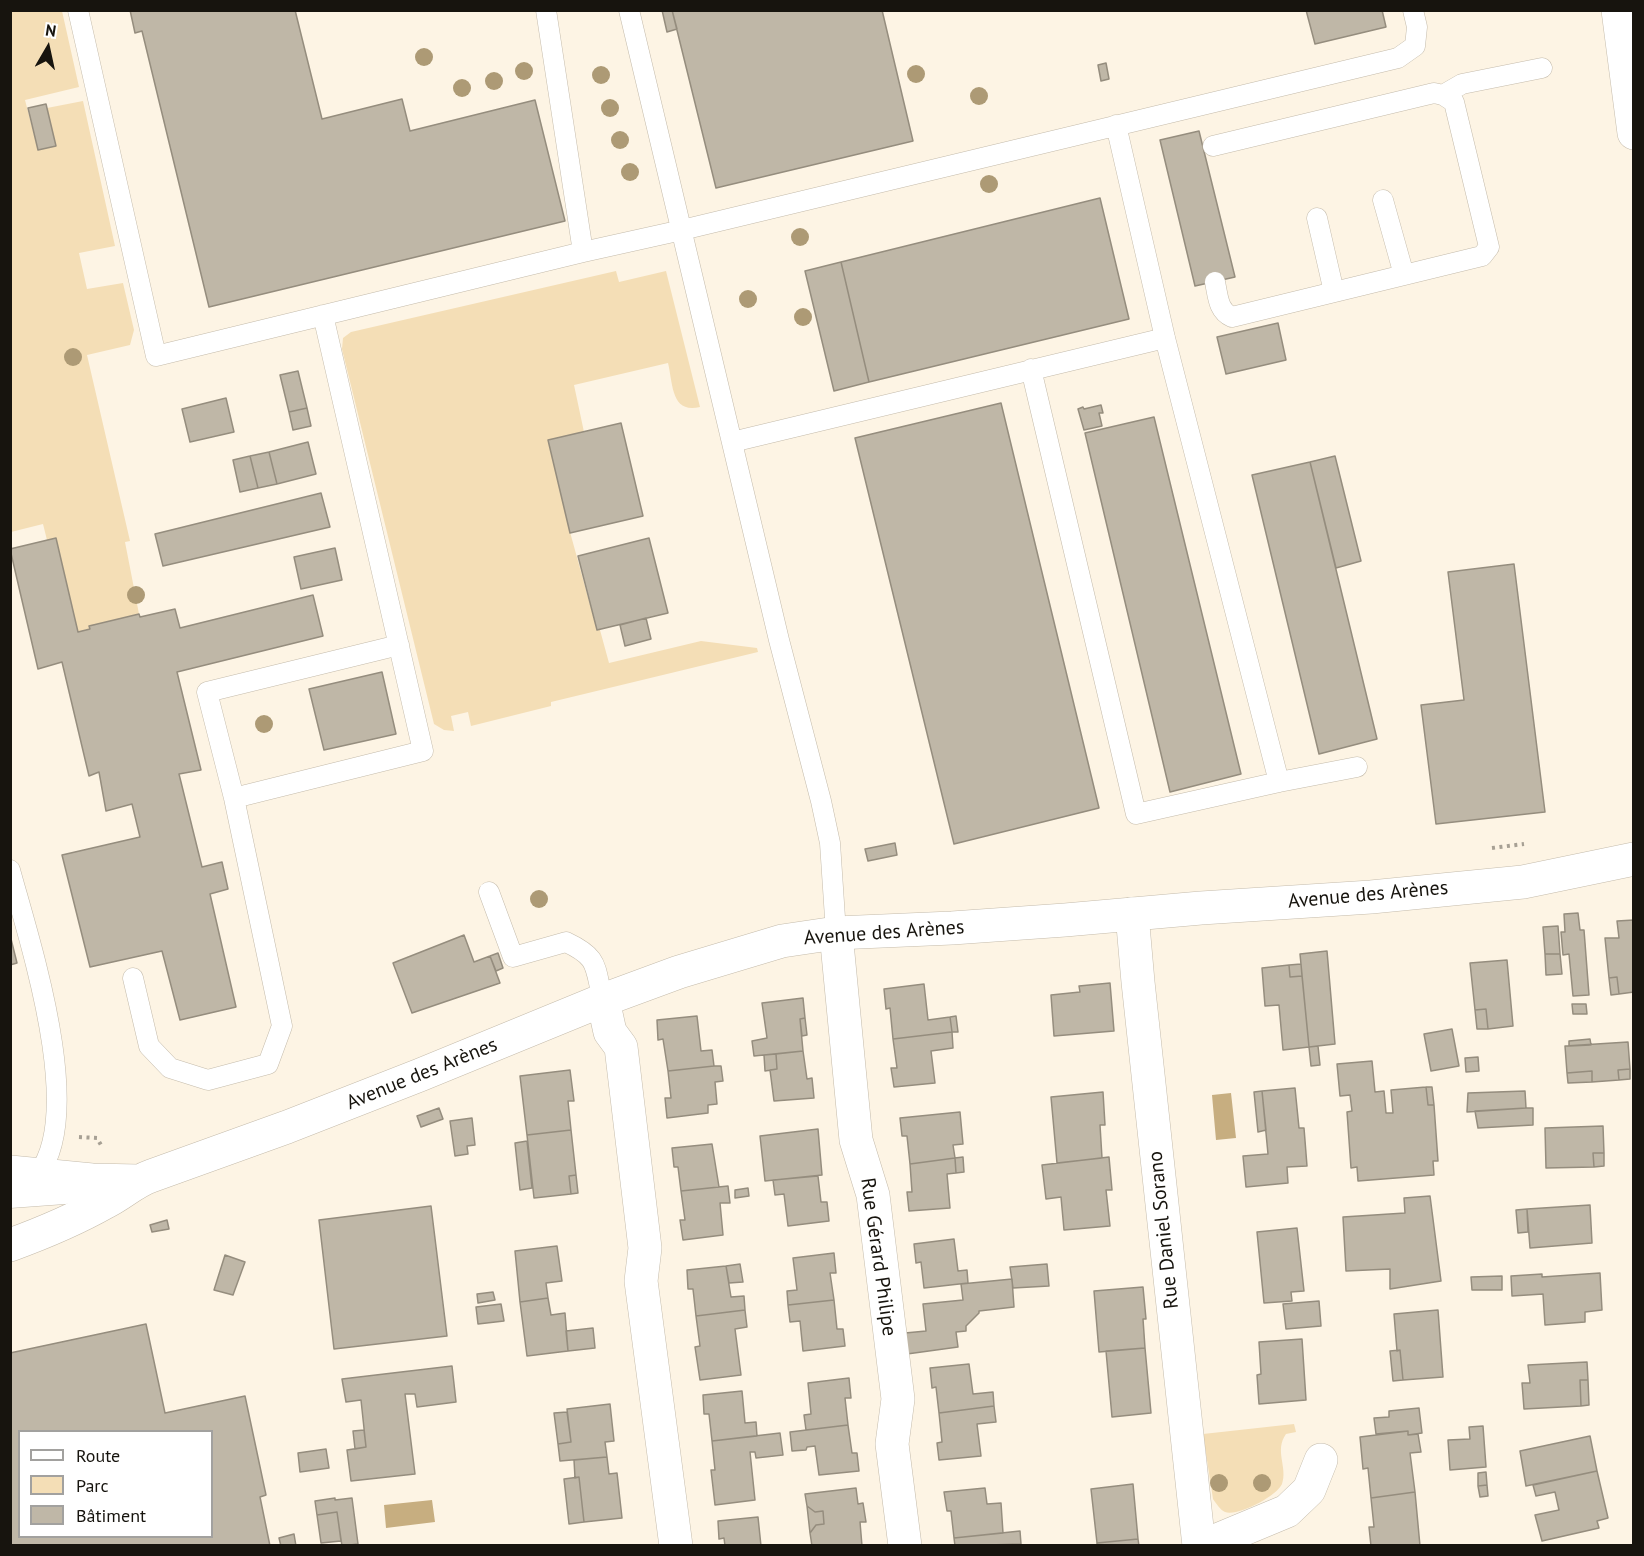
<!DOCTYPE html>
<meta charset="utf-8">
<style>
body{margin:0}
#map{position:relative;width:1644px;height:1556px;overflow:hidden;background:#fdf4e4;font-family:"PT Sans",sans-serif}
canvas{display:block}
.frame{position:absolute;inset:0;border:12px solid #17140e;pointer-events:none}
.legend{position:absolute;left:18px;top:1430px;width:195px;height:108px;box-sizing:border-box;background:#fff;border:2px solid #a2a19f;margin:0;padding:8px 10px;list-style:none;font-size:18px;color:#17140e}
.legend li{display:flex;align-items:center;gap:12px;height:30px}
.legend b{width:30px;border:2px solid #a2a19f}
.north{position:absolute;left:18px;top:18px;width:60px;height:60px;-webkit-text-stroke:4px #fff;paint-order:stroke;rotate:9deg;font-size:16px;font-weight:700;line-height:24px;text-align:center;color:#17140e}
.north::after{content:'';display:block;margin:auto;width:21px;height:27px;background:#17140e;clip-path:polygon(50% 0,100% 100%,50% 72%,0 100%)}
</style>
<div id="map">
<canvas width="1644" height="1556"></canvas>
<div class="frame"></div>
<ul class="legend">
<li><b style="height:8px;background:#fff"></b>Route</li>
<li><b style="height:16px;background:#f4deb6"></b>Parc</li>
<li><b style="height:16px;background:#bfb7a7"></b>Bâtiment</li>
</ul>
<div class="north">N</div>
</div>
<script>
const g = document.querySelector('canvas').getContext('2d');
g.lineJoin = 'round';
function fillPath(path, color) { g.fillStyle = color; g.fill(path, 'evenodd'); }
function stroke(path, color, width, dash) { g.strokeStyle = color; g.lineWidth = width; g.lineCap = dash ? 'butt' : 'round'; g.setLineDash(dash || []); g.stroke(path); }
function label(font, color, halo, rows, align = 'center') {
  g.font = font + ' "PT Sans",sans-serif'; g.lineWidth = 6; g.setLineDash([]); g.textBaseline = 'middle'; g.strokeStyle = halo; g.fillStyle = color; for (const [text, x, y, turn = 0] of rows) {
    g.save(); g.translate(x, y); g.rotate((+turn || 0) * Math.PI / 180); g.textAlign = isNaN(turn) ? turn : align; if (halo) g.strokeText(text, 0, 0); g.fillText(text, 0, 0); g.restore();
  }
}
const green = new Path2D(`
 M10,11H62L79,87L25,100L38,150L56,146L47,108L83,101L115,246L79,253L87,289L123,283L134,330L130,345L87,355L130,541L125,542L139,614L78,632L56,539L47,540L43,524L11,532Z
 M616,271L619,282L666,271L700,407C671,414 673,384 668,363L574,385L584,432L570,532L597,630H600L609,663L701,641L757,648L758,652L551,702V706L471,726L468,712L451,716L454,731L444,730L434,724L342,349L343,338L351,332Z
 M1294,1424L1296,1432L1286,1434C1274,1451 1288,1467 1282,1484C1277,1496 1237,1517 1225,1512C1220,1510 1216,1503 1213,1499L1203,1434Z`);
const water = new Path2D(`
 M1231,1093L1236,1138L1216,1140L1212,1095Z
 M432,1500L435,1522L386,1528L384,1505Z`);
const building = new Path2D(`
 M130,10H295L322,119L402,99L410,131L535,100L565,221L209,307L142,31L135,33Z
 M662,10H672L677,29L667,32Z
 M672,10H882L913,141L716,188Z
 M1306,10H1382L1386,27L1315,44Z
 M1106,63L1109,79L1101,81L1098,65Z
 M46,104L56,146L38,150L28,108Z
 M1199,131L1235,277L1195,286L1160,140Z
 M1100,198L1129,319L869,382L841,262Z
 M841,262L869,382L834,391L805,271Z
 M1278,323L1286,360L1226,374L1217,337Z
 M298,371L307,408L289,412L280,375Z
 M226,398L234,432L190,442L182,409Z
 M1001,403L1099,808L954,844L855,438Z
 M1101,405L1103,413H1099L1102,426L1084,430L1078,409L1083,407L1084,409Z
 M307,408L311,426L293,430L289,412Z
 M1154,417L1241,774L1170,792L1085,433Z
 M621,423L643,516L570,533L548,440Z
 M308,442L316,474L277,484L269,452Z
 M269,452L277,484L258,488L250,456Z
 M250,456L258,488L240,492L233,460Z
 M1335,456L1361,561L1336,568L1310,462Z
 M1310,462L1377,739L1319,754L1252,475Z
 M321,493L330,527L163,566L155,534Z
 M56,538L78,632L90,629L89,626L139,614L140,617L175,609L180,628L313,595L323,636L177,672L201,770L179,774L202,867L222,862L228,889L210,894L236,1007L180,1020L162,951L90,967L62,855L140,837L132,804L106,811L99,772L89,776L62,662L38,669L10,549Z
 M649,538L668,613L597,630L578,556Z
 M335,548L342,580L301,589L294,557Z
 M1514,564L1545,812L1436,824L1421,705L1464,700L1448,572Z
 M646,618L651,639L625,646L620,625Z
 M382,672L396,734L324,750L309,689Z
 M895,843L897,855L868,861L865,849Z
 M1578,913L1580,930H1584L1589,995L1573,996L1569,954L1563,955L1561,932H1565L1564,914Z
 M1634,920V992L1619,994L1617,977L1609,978L1605,938H1619L1617,921Z
 M1558,926L1560,954H1545L1543,927Z
 M10,935L17,963L10,965Z
 M464,935L474,962L490,956L500,983L412,1013L393,963Z
 M1327,951L1335,1044L1309,1047L1300,954Z
 M498,953L503,968L496,971L490,956Z
 M1545,954H1560L1562,974L1546,975Z
 M1507,960L1513,1026L1488,1029L1486,1009L1475,1010L1470,963Z
 M1301,964L1302,976L1290,977L1289,965Z
 M1289,965L1290,977L1302,976L1309,1047L1283,1050L1279,1005L1265,1006L1262,968Z
 M1617,977L1619,994L1611,995L1609,978Z
 M1110,983L1114,1031L1054,1036L1051,995L1080,992L1079,986Z
 M924,984L928,1020L950,1017L952,1032L893,1039L890,1008L886,1009L884,989Z
 M803,998L805,1018L800,1019L803,1051L754,1056L752,1041L767,1038L762,1003Z
 M1572,1004H1586L1587,1014H1573Z
 M1486,1009L1488,1029H1477L1475,1010Z
 M697,1016L701,1051L712,1050L714,1066L668,1071L663,1039L658,1040L657,1020Z
 M956,1016L958,1032H952L950,1017Z
 M805,1018L807,1035L802,1036L800,1019Z
 M1452,1029L1459,1066L1431,1071L1424,1034Z
 M952,1032L953,1048L931,1051L935,1083L894,1087L891,1068H897L893,1039Z
 M1590,1039L1591,1045L1569,1046V1041Z
 M1628,1042L1630,1069L1618,1070L1619,1080L1592,1082V1071L1567,1073L1565,1046Z
 M1318,1046L1320,1065L1311,1066L1309,1047Z
 M803,1051L807,1079L812,1078L814,1098L774,1101L770,1070L777,1069L776,1054Z
 M776,1054L777,1069L765,1071L764,1055Z
 M1478,1057L1479,1071L1466,1072L1465,1058Z
 M1372,1061L1375,1092L1384,1091L1386,1113H1393L1391,1090L1426,1087L1428,1105H1434L1438,1161H1433L1434,1175L1358,1181L1357,1167L1351,1168L1347,1112L1352,1111L1350,1095L1340,1096L1337,1064Z
 M714,1066H721L723,1081L715,1082L717,1104L708,1105V1113L667,1118L665,1098H671L668,1071Z
 M1630,1069V1079L1619,1080L1618,1070Z
 M570,1070L574,1101H568L571,1130L527,1135L520,1076Z
 M1592,1071V1082L1568,1083L1567,1073Z
 M1426,1087H1432L1434,1105H1428Z
 M1295,1088L1299,1128H1304L1307,1166L1287,1167L1288,1183L1246,1187L1243,1156L1268,1154L1262,1091Z
 M1262,1091L1266,1130L1258,1132L1254,1092Z
 M1525,1091L1526,1108L1467,1112L1468,1093Z
 M1103,1092L1105,1125H1100L1102,1158L1057,1163L1051,1097Z
 M439,1108L443,1119L421,1127L417,1116Z
 M1526,1108H1533V1125L1478,1128L1475,1111Z
 M960,1112L963,1144L953,1145L955,1158L910,1164L907,1136H902L900,1118Z
 M472,1118L475,1145L467,1146L468,1154L455,1156L450,1121Z
 M1603,1126L1604,1153H1593L1594,1167L1546,1168L1545,1128Z
 M818,1129L822,1175L765,1181L760,1136Z
 M571,1130L576,1175L569,1176L571,1194L534,1198L527,1135Z
 M527,1141L532,1188L520,1190L515,1143Z
 M712,1144L719,1187L681,1191L678,1167H674L672,1148Z
 M1593,1153H1604V1166L1594,1167Z
 M963,1157L964,1172L956,1173L955,1158Z
 M1109,1157L1112,1190H1106L1110,1226L1064,1230L1061,1197L1046,1199L1042,1165Z
 M955,1158L956,1173L947,1174L950,1208L909,1211L907,1192H912L910,1164Z
 M576,1175L578,1193L571,1194L569,1176Z
 M818,1176L821,1202H827L829,1221L788,1226L784,1194L775,1195L773,1180Z
 M728,1186L730,1203H720L723,1235L683,1240L680,1220H685L681,1191Z
 M748,1188L749,1196L735,1198V1190Z
 M1430,1196L1441,1281L1390,1289V1269L1346,1271L1343,1217L1405,1213L1404,1198Z
 M1590,1205L1592,1243L1530,1248L1527,1209Z
 M431,1206L447,1336L334,1349L319,1220Z
 M1527,1209L1528,1232L1518,1233L1516,1210Z
 M167,1220L169,1229L152,1232L150,1225Z
 M1297,1228L1304,1291L1291,1292L1292,1301L1264,1303L1257,1232Z
 M954,1239L958,1271L967,1270L968,1283L924,1288L921,1262L916,1263L914,1244Z
 M557,1246L562,1281L546,1283L548,1298L520,1302L515,1251Z
 M834,1253L836,1273H830L834,1300L788,1305L787,1291L797,1290L793,1258Z
 M225,1255L245,1262L233,1295L214,1290Z
 M740,1264L743,1282L729,1283L726,1266Z
 M1047,1264L1049,1286L1013,1288L1010,1267Z
 M726,1266L731,1297L744,1296L745,1310L696,1316L693,1289H688L687,1270Z
 M1600,1273L1602,1310L1585,1312V1322L1545,1325L1543,1294L1512,1296L1511,1276L1542,1274V1277Z
 M1502,1276V1290H1472L1471,1277Z
 M1012,1279L1014,1307L979,1311V1313L966,1326V1331L956,1332L958,1347L907,1354L905,1333L926,1331L923,1304L963,1300L961,1284Z
 M1143,1287L1146,1319H1143L1145,1348L1099,1352L1094,1291Z
 M493,1292L495,1300L478,1303L477,1294Z
 M548,1298L551,1315L565,1313L568,1351L527,1356L520,1302Z
 M834,1300L837,1329H843L845,1346L803,1351L800,1321L790,1322L788,1305Z
 M1319,1301L1321,1326L1286,1329L1283,1304Z
 M501,1304L504,1321L478,1324L476,1307Z
 M745,1310L747,1327L735,1329L741,1375L700,1380L695,1347L700,1346L696,1316Z
 M1438,1310L1443,1377L1403,1380L1400,1350L1397,1351L1394,1314Z
 M146,1324L165,1413L245,1396L266,1495L260,1497L270,1546H10V1353ZM20,1432H212V1536H20Z
 M593,1328L595,1348L568,1351L566,1331Z
 M1302,1339L1306,1400L1259,1404L1257,1375L1261,1374L1259,1342Z
 M1145,1348L1151,1413L1112,1417L1106,1351Z
 M1400,1350L1403,1380L1393,1381L1390,1351Z
 M1587,1362L1588,1380H1580L1581,1406L1524,1409L1522,1383H1530L1528,1365Z
 M969,1364L973,1394L993,1392L994,1406L939,1413L936,1387L932,1388L930,1368Z
 M452,1366L456,1402L417,1407L415,1394H405L415,1474L351,1481L347,1450L366,1447L361,1400L346,1402L342,1379Z
 M849,1378L851,1398H845L848,1425L806,1430L804,1415L811,1414L808,1383Z
 M1580,1380H1588L1589,1405L1581,1406Z
 M742,1391L745,1423L756,1422L757,1436L712,1441L709,1414H704L703,1395Z
 M610,1404L614,1441L605,1442L607,1457L560,1461L558,1444L571,1442L567,1409Z
 M994,1406L996,1422L977,1424L981,1456L939,1460L937,1443L942,1442L939,1413Z
 M1419,1408L1422,1433L1408,1435V1431L1376,1434L1374,1418L1389,1417V1411Z
 M567,1412L571,1442L558,1444L554,1413Z
 M848,1425L852,1453H857L859,1471L819,1475L815,1446L807,1447L806,1450L792,1451L790,1432Z
 M1483,1426L1486,1467L1450,1470L1448,1440L1470,1439L1469,1427Z
 M364,1430L366,1447L355,1449L353,1431Z
 M1408,1431V1435L1418,1434L1421,1452L1410,1453L1415,1492L1371,1498L1368,1468L1363,1469L1360,1437Z
 M780,1433L783,1455L756,1458L755,1452H750L755,1500L715,1505L711,1470H715L712,1441Z
 M1590,1436L1597,1471L1526,1486L1520,1451Z
 M326,1449L329,1468L300,1472L298,1453Z
 M607,1457L609,1474L617,1473L622,1518L584,1522L579,1477L575,1478L574,1460Z
 M1597,1471L1608,1518L1597,1521L1599,1528L1542,1541L1535,1515L1559,1510L1555,1492L1536,1496L1533,1485Z
 M1486,1472L1487,1485L1478,1486V1473Z
 M579,1477L584,1522L569,1524L564,1479Z
 M1133,1484L1138,1539L1097,1543L1091,1489Z
 M1487,1485L1488,1496L1480,1497L1478,1486Z
 M856,1488L858,1504L863,1503L866,1522H860L862,1546H812L810,1533L816,1525L824,1524L823,1511L815,1512L807,1506L805,1494Z
 M985,1488L987,1504L1001,1503L1003,1533L954,1538L951,1511H947L944,1492Z
 M1415,1492L1420,1546H1371L1369,1527H1374L1371,1498Z
 M335,1498V1500L352,1498L358,1544L342,1546L337,1512L317,1515L315,1501Z
 M807,1506L815,1512L823,1511L824,1524L816,1525L810,1533Z
 M337,1512L341,1541L321,1543L317,1515Z
 M758,1517L761,1546H725L724,1538L719,1539L718,1521Z
 M1020,1531L1021,1544L955,1546L954,1538Z
 M294,1534L296,1546H281L279,1538Z
 M1138,1539L1139,1546H1097V1543Z`);
const path = new Path2D(`
 M1492,848L1524,844
 M79,1137L97,1138L101,1145`);
const lane = new Path2D(`
 M78,10L156,356L583,252L682,230L1398,58L1415,46L1417,27L1413,10
 M546,10L583,252
 M629,10L779,640L821,801L830,843L836,933
 M1443,95L1462,84L1542,68
 M1116,125L1165,338L1279,782
 M1213,146L1434,93L1443,95L1454,102L1489,247L1482,256L1232,317C1218,311 1218,296 1215,282
 M1383,200L1404,275
 M1317,218L1334,292
 M1031,369L1136,814L1279,782L1357,767
 M732,442L1165,338
 M234,798L207,692L399,645
 M10,870C29,940 86,1112 38,1174C31,1183 19,1190 10,1198
 M489,892L513,957L566,942C600,958 594,966 603,1000
 M133,978L149,1046L170,1068L208,1080L268,1064L282,1026L234,798L423,751L323,315
 M10,1198L92,1192`);
const street = new Path2D(`
 M1132,914L1138,982L1199,1546
 M836,933L856,1140L873,1195L898,1399L892,1444L905,1546
 M603,1000L610,1032L621,1047L645,1248L641,1281L676,1546
 M1203,1546L1287,1511L1309,1490L1321,1460`);
const secondary = new Path2D(`
 M1618,10L1634,133
 M10,1172L92,1180L138,1181
 M10,1245C43,1233 76,1219 106,1202C122,1194 134,1182 151,1176L287,1127L420,1075L603,1000L679,972L782,941L836,933L952,928L1065,920L1201,908L1371,897L1523,882L1634,859`);
const trees = [
 [424,57],
 [524,71],
 [916,74],
 [601,75],
 [494,81],
 [462,88],
 [979,96],
 [610,108],
 [620,140],
 [630,172],
 [989,184],
 [800,237],
 [748,299],
 [803,317],
 [73,357],
 [136,595],
 [264,724],
 [539,899],
 [1219,1483],
 [1262,1483]
];
const streetNames = [
 ["Avenue des Arènes",1368,895,-5],
 ["Avenue des Arènes",884,933,-4],
 ["Avenue des Arènes",422,1074,-22],
 ["Rue Daniel Sorano",1164,1230,-96],
 ["Rue Gérard Philipe",878,1257,82]
];
fillPath(green, '#f4deb6');
fillPath(water, '#c7ae80');
fillPath(building, '#bfb7a7');
stroke(building, '#958d7e', 1.5);
stroke(lane, '#c4bbab', 21);
stroke(street, '#c4bbab', 34);
stroke(secondary, '#c4bbab', 34);
stroke(path, '#a7a094', 4, [3, 4.5]);
stroke(lane, '#fff', 20);
stroke(street, '#fff', 33);
stroke(secondary, '#fff', 33);
g.fillStyle = '#ad9a75';
for (const [x, y] of trees) { g.beginPath(); g.arc(x, y, 9, 0, 2 * Math.PI); g.fill(); }
label('20px', '#17140e', '#fff', streetNames);
</script>
